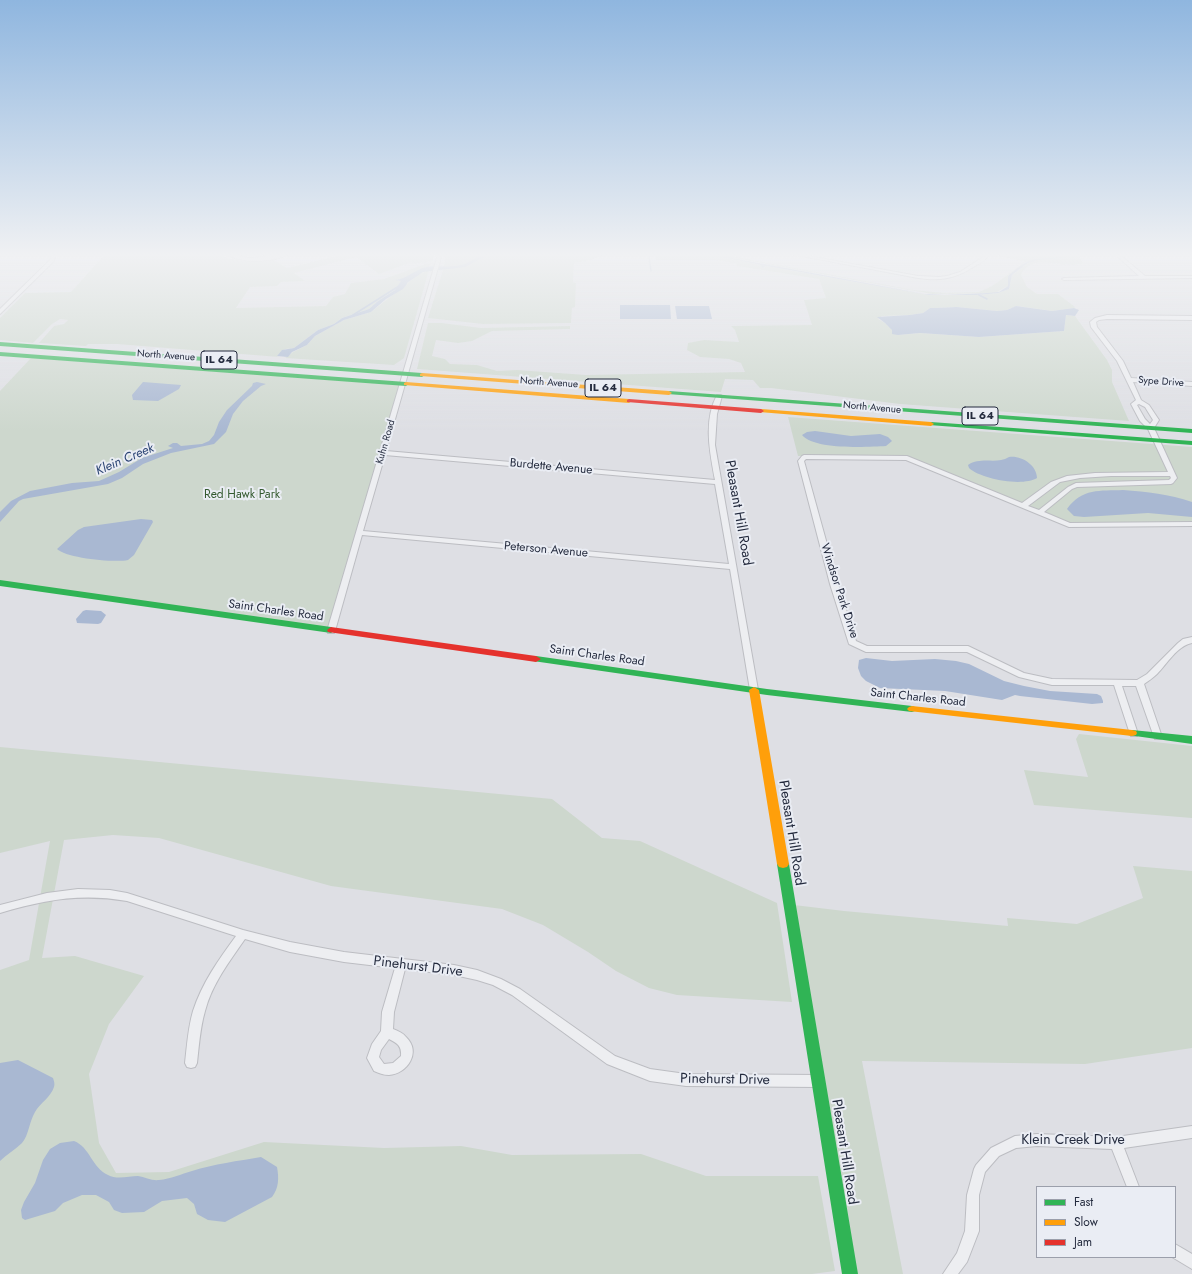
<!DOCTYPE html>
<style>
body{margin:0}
#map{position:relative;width:1192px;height:1274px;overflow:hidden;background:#dedfe4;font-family:Jost,sans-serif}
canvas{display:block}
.legend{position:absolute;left:1036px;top:1186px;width:140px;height:72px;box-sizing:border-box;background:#eaedf4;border:1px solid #9b9fab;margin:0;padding:5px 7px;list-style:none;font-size:12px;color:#242b3e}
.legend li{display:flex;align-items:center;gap:8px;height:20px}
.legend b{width:20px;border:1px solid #9b9fab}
</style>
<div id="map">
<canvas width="1192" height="1274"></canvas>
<ul class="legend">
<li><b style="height:5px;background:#30b455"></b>Fast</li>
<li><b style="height:5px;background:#ff9f0a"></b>Slow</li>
<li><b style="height:5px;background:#e5322d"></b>Jam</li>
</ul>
</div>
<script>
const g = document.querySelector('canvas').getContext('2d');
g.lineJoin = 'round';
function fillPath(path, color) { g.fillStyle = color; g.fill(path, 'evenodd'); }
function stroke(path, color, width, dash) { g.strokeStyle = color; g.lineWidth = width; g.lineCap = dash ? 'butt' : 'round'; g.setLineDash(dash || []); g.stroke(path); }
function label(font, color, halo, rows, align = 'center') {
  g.font = font + ' Jost,sans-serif'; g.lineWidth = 4; g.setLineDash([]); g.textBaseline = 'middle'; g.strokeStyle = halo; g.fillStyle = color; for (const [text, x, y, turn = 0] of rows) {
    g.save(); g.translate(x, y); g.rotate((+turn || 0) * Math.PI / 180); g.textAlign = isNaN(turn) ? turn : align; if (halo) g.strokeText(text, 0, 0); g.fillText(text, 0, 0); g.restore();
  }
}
const green = new Path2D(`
 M105,254H220L228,258L242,261L272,259L287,268L344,254H435L432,261L415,264L412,262L379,274L356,257L294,273L305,281L281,282L277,286L250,287L236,308L326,306L333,297L345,294L351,283L384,279L425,264L431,263L429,267C417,269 409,279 397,280L402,281L395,290L378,301L369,309L342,318L334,324L318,330L294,348L285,349L277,356L279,357L117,344H88L86,346L39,343L54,326L64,324L68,320L60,319L52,324L33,343L0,340V318L25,293L71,292Z
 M446,254H625H605L591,260L574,263L573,282L576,283L575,307L572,308L571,323L483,324L428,318L443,270Z
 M648,254H734L736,257L913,290L945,293L979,292L992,286L1025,262L993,254H1078L1083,263L1082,264C1075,264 1067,265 1060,264C1045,263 1029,258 1021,275L1027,287L1037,294H1058L1075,307L1074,308L1052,311L1017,306L1007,310L997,311L957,307L934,308H930L923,313L911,315L882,316L878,319L885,323L898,335L920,333L979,337L1064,331L1066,315L1075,316L1107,360L1112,370V382L1129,421L900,404L771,388H760L753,380L725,379L721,392L417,369L428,323H442L481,328L570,326V329L492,331L472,341L458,343L436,340L432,356L445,359L450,364L477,365L497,371L517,370L586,375L745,372L741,363L729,359L700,357L687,350L688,343L704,340L739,342L735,330L731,326L812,325L804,300L826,298L819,279L737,266V264L717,260H656V256ZM734,258L932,294L995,293L1008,286V276L1026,262L1028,263L1012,275L1009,289L998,293L977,295H929L772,267L766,266L764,268L761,265L732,259Z
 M429,270L404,358L394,365L285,358L293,352L307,345L315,336L344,320L371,312L419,274Z
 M31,358L401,385L332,631L0,583V391Z
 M788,417L1192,447V522L1069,523L907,456H798Z
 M1079,734L1192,746V818L1034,805L1024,770L1088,777L1076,739Z
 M0,747L552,799L602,838L640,841L777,903L792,1002L677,995L649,988L616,971L588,952L543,925L502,909L331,886L159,838L113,835L64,840L42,958L75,956L144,976L109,1024L89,1074L99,1143L116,1173L169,1172L264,1142L384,1148L461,1146L512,1155L641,1154L706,1176H818L835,1271L812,1274H0V970L29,960L50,841L0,853Z
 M1133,866L1192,871V1048L1085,1064L862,1061L903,1274H855L794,905L844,911L1008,926L1007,918L1077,924L1143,898Z`);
const water = new Path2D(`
 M483,254H490L465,267L423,272L407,283V284L403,289L386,299L371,312L344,320L315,336L307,345L292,352L288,357L277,356L282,350L294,348L318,330L334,324L342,318L369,309L378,301L395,290L401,281L395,280C407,279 414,270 426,267C437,265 450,268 461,265C469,264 475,257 483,254Z
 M711,254L924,294L945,295L988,293L999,292L1008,286V276C1014,271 1021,264 1029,261C1040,256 1058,261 1067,254H1072L1061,258L1038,260L1028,263L1012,275L1009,289L998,293L977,295H929L772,267L766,266L762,268L761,265L717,256Z
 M620,305H670L671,319H620Z
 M675,306H709L712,319H677Z
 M1016,306L1052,311L1074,308L1079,310L1075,316L1066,315L1064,331L979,337L920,333L898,335L892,334V330L885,323L877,317L910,315L923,313L930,308H934L957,307L997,311L1007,310Z
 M143,382L181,385L179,389L158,401L133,400L132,395Z
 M257,382L266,384L261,386L243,401L233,414L226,432L214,444L171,453L143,464L122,478L108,484L23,499L19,501L0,522V512L11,501L30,491L72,483L99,481L119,472L142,458L173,448L168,446L173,443H177L181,446L202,444L209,441L214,435L219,422L227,410L252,386L253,383Z
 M815,431L851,436L880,434L888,437L892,441L886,446C867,447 814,450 802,435L807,432Z
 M1009,457C1021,455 1037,465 1037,478C1022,487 981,479 969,468L968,465C982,456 996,465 1009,457Z
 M1123,490C1147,492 1169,494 1192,502V517L1148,513L1084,517L1074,516L1067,509C1082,488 1100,491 1123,490Z
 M141,519L152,520L153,522L134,555L128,560C114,563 66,558 57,549L78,530L84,527Z
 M86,610L101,611L106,615L101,623L98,624L77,623L76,619L83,611Z
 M866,658L892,661L935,659L956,661L969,664L1004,681L1024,686L1050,691L1097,694L1101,696L1103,701V703L1092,704L1020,696L1015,695L1002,700L945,691L880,688L866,681L861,676L858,668L859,660Z
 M18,1060L53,1078C54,1081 55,1084 54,1087C51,1097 40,1103 35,1112C29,1122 29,1135 22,1143C15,1150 7,1154 0,1161V1063Z
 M74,1141C90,1147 92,1168 108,1175C117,1180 129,1176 138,1176C145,1177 152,1181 159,1180C171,1179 181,1174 192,1171C214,1164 238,1161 261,1157L277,1167C279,1178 279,1188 272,1197L225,1222L208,1220L197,1214L194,1204L187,1198L162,1201L144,1212L122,1213L114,1210L109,1202L96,1195H82L63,1203L55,1211L25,1220L22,1218L21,1210L24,1202L35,1183L43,1160L50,1149L60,1143Z`);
const stream = new Path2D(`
 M649,256L651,271
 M979,295L987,299
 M353,315L399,286`);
const street = new Path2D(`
 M52,254H56L54,261L0,314V309L50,260Z
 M226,254C233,253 242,258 251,258C263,258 277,252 289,254C275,262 240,264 226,254Z
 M438,254H442L386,451L715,480C710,453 703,421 717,395H721L722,396L717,414L715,445L758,690L757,692H751L750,690L730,569L362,535L335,631L334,633H328L327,631ZM385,455L715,484L729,564L363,531Z
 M791,254H798L918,276L939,277L947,276L960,272L983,257L985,254H989C986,260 981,263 975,266C955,279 941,281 918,278Z
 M1115,254H1119L1145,276H1192V278L1064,280L1062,279L1064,278L1139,276Z
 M1107,315L1192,316V320L1107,319L1099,320L1096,322L1097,327L1123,361L1131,378L1192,382V386L1133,382L1141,400L1149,405L1159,420L1154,428L1177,478L1173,483L1171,484L1077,487L1072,489L1044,512L1070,523L1192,522V526L1069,527L906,460L806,459L804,461L838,584L856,641L867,646H968L1024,673L1052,679L1137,680L1147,674L1178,643L1183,639L1192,637V643C1177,646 1167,664 1157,674C1153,678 1148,681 1144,684L1162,737L1161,739H1155L1154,737L1136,686H1122L1138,734L1137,736H1131L1130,734L1114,685H1052L1019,677L967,652H866L849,644L830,584L798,461L802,456L804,455L907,456L1022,503L1051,482L1067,476L1095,473L1168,472L1148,429L1140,421L1131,404L1136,400L1117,361L1091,327L1090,322L1095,318ZM1139,404L1145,407L1153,420L1150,424L1145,419L1137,405ZM1111,476H1170L1171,478L1169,480L1076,483L1068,487L1039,510L1028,506L1060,482L1080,478Z
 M78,889L110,890L127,893L243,930L290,942L344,952L454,965L477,970L501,979L520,989L615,1056L650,1069L686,1074L818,1075L822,1077L824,1081L822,1085L818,1087L686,1086L650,1081L607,1064L512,995L493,985L477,980L454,975L405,969L394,1012L393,1029C398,1031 403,1033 406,1037C422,1052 407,1074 389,1075C383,1075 379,1073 374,1071L367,1058L372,1044L381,1031L382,1012L395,968L344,962L290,952L245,939C229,962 212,984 205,1011C200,1028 199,1046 197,1063L195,1067L191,1068L187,1067L185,1063C187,1046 188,1028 193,1011C202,983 219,959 236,936L127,901C80,893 45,900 0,913V905L47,893ZM389,1039C397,1043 402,1046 401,1056L393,1063L384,1064L379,1057L381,1050Z
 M1192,1126V1138L1124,1148L1139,1187H1127L1112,1149L1037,1146L1016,1148L999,1156L985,1172L979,1195V1231L967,1262L958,1274H943L957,1253L965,1231L967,1195L974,1169L976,1165L991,1148L1015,1136L1037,1134L1116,1137Z
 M1175,1244L1192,1254V1269L1172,1257H1175Z`);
const fast = new Path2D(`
 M0,342L422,373L425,375L422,377L0,346Z
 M0,352L406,382L409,384L406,386L0,356Z
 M669,391L1192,429V433L667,394L666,393Z
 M931,422L1192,441V445L929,425L928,424Z
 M0,580L331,627L335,630L331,633L0,586Z
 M536,656L767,689L912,706L915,707L917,709L915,711L912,712L767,695L533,661L531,659L533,657Z
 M1132,730L1192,736V744L1128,735L1127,733L1128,731Z
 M783,860L787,861L789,864L858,1274H842L777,864L779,861Z`);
const slow = new Path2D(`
 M422,373L669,391L672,393L669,395L420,376V374Z
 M406,382L629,399L632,401L629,403L404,385V383Z
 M761,409L931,422L934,424L931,426L759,412V410Z
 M754,687L759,690L789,864L787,867L783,868L779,867L777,864L749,690Z
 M912,706L1132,730L1136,731L1137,733L1136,735L1132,736L909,711L907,709L909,707Z`);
const jam = new Path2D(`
 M629,399L761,409L764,411L761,413L627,402V400Z
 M331,627L536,656L541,659L536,662L328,632L327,630Z`);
const farStreetnames = [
 ["North Avenue",166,356,4],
 ["Sype Drive",1161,382,4],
 ["North Avenue",549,383,4],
 ["North Avenue",872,408,5],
 ["Kuhn Road",386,442,-74]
];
const shields = [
 [219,360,36],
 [603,388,36],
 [980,416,36]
];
const shieldNames = [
 ["IL 64",219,360],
 ["IL 64",603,388],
 ["IL 64",980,416]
];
const streetNames = [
 ["Burdette Avenue",551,467,5],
 ["Peterson Avenue",546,550,5],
 ["Windsor Park Drive",839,591,72],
 ["Saint Charles Road",276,611,8],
 ["Saint Charles Road",597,656,8],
 ["Saint Charles Road",918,698,6]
];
const parkNames = [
 ["Red Hawk Park",242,495]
];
const waterNames = [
 ["Klein Creek",125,460,-23]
];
const nearStreetnames = [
 ["Pleasant Hill Road",738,513,80],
 ["Pleasant Hill Road",791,833,81],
 ["Pinehurst Drive",418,967,7],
 ["Pinehurst Drive",725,1080,1],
 ["Klein Creek Drive",1073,1141],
 ["Pleasant Hill Road",844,1152,81]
];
fillPath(green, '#cdd7cd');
fillPath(water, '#a9b8d2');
stroke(stream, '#a9b8d2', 1.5);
stroke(street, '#bcbdc2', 2);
fillPath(street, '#edeef1');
fillPath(fast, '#30b455');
fillPath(slow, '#ff9f0a');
fillPath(jam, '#e5322d');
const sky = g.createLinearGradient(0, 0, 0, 432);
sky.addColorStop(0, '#8fb6df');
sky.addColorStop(0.59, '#f0f1f3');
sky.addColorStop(1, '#f0f1f300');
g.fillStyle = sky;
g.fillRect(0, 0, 1192, 432);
label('10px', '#242b3e', '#eaedf4', farStreetnames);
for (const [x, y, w] of shields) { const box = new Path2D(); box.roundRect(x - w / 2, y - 9, w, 18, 3); g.fillStyle = '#eaedf4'; g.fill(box); stroke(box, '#242b3e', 1); }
label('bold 11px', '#242b3e', null, shieldNames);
label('12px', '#242b3e', '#eaedf4', streetNames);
label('12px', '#345a30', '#eaedf4', parkNames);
label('italic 13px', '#2c4574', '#eaedf4', waterNames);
label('14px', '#242b3e', '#eaedf4', nearStreetnames);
</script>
